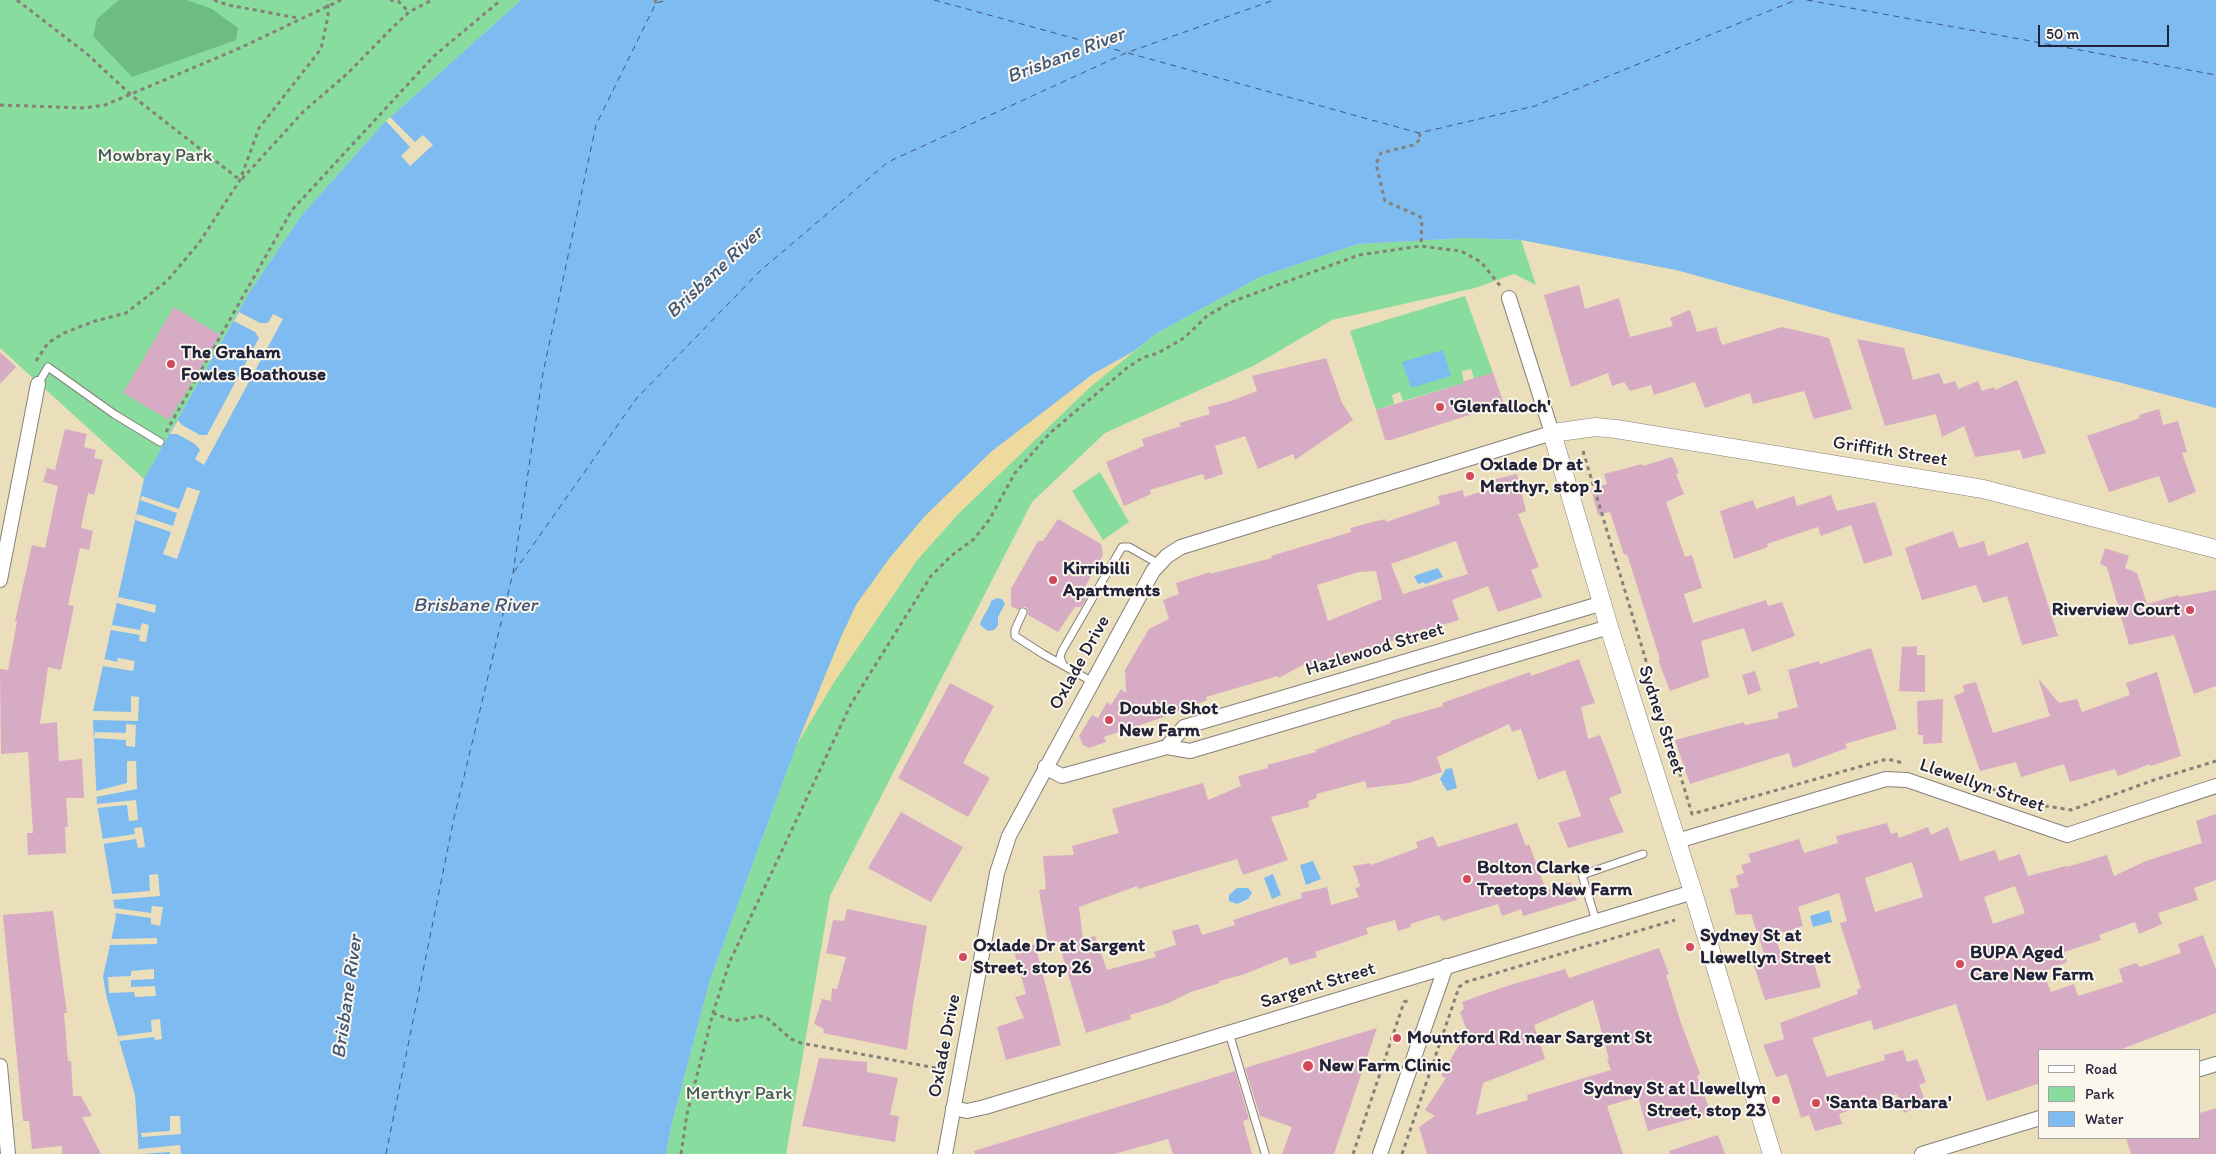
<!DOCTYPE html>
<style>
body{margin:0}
#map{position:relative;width:2216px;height:1154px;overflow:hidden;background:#eadfba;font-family:Itim,sans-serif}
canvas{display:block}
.legend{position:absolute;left:2038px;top:1049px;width:162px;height:90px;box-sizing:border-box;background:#fbf7ec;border:1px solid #a4a2a5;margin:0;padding:6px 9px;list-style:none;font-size:15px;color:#22223b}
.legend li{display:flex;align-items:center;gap:10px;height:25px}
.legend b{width:25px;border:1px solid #a4a2a5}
.scale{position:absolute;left:2038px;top:25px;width:131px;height:22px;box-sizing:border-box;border:2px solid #22223b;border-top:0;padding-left:6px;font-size:15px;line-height:18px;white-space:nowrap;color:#22223b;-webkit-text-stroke:4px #fbf7ec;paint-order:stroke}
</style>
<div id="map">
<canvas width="2216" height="1154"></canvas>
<ul class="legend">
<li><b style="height:6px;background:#fff"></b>Road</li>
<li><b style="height:14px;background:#88dc9d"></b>Park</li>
<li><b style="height:14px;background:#7dbbf1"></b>Water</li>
</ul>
<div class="scale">50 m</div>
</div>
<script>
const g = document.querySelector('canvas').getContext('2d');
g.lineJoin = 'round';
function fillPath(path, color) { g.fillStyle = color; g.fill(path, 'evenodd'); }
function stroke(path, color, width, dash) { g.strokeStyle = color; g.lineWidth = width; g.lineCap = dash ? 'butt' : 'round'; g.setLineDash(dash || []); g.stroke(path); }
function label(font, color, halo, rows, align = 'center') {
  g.font = font + ' Itim,sans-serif'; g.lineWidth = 4; g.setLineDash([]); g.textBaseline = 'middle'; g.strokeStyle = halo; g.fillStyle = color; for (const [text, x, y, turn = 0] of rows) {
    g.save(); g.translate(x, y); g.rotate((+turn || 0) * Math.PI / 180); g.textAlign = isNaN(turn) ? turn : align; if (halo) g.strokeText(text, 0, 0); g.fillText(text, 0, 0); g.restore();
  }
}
const green = new Path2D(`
 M0,0H521L383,124L301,216L249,293L144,479L0,348Z
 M1466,238L1521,240L1536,285L1514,274L1475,288L1332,320L1255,365L1105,433L1032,502L830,896L786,1154H666L671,1127L710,980L797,744L834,682L917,560L959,513L1090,387L1157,333L1260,277L1358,244Z
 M1465,296L1493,373L1484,376L1475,382L1471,369L1462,371L1464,383L1403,401L1400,392L1392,395L1394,404L1376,410L1350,331Z
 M1100,472L1129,522L1103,540L1072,491Z`);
const forest = new Path2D(`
 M119,0H187L212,9L238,28L236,40L132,77L93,36L97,19Z`);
const sand = new Path2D(`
 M1134,351L1090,387L959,513L917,560L834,682L797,744C809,714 821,685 833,656C840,639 847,620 857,604C918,505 1033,407 1134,351Z`);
const water = new Path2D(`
 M521,0H2216V408L2118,382L1847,317L1676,270L1521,240L1466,238L1358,244L1260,277L1157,333L1134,351L1093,374L992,451L924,517L888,560L856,605L841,637L797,744L710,980L671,1127L666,1154H139L135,1095L107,999L103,977L116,917L97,804L93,720V711L144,479L249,293L301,216L383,124Z
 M1443,350L1451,376L1411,388L1402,362Z
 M1438,568L1443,577L1425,584L1424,582L1418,584L1414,576Z
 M997,598L1002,599L1005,604L998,617V625L994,630L988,631L980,625C982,615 989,611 991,601Z
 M1452,768L1457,788L1447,791L1440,779L1446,769Z
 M1313,861L1321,879L1306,885L1300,865Z
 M1273,874L1281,895L1272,899L1264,878Z
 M1237,888H1248L1252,893L1248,899L1237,904L1229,901V895Z
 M1829,910L1832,922L1813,927L1810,916Z`);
const pier = new Path2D(`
 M390,117L415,142L423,135L433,145L410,166L401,156L410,147L386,121Z
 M239,312L260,323H268L273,314L283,319L204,465L195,459L200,450L195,444L177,434H170L178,420L182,425L200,435H207L259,338L255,332L234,321Z
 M187,487L200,491L177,559L163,554L171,532L135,520L137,514L173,526L177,513L140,500L142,496L179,509Z
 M118,597L156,605L155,613L117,603Z
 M142,623L149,625L146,642L139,641L140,635L111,630L112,625L140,630Z
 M118,658L135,661L133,671L103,666L104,659L117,662Z
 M131,696L139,697L138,721L93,720V711L131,712Z
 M126,724L136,725L135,747L126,746V740L94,738L95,732L126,733Z
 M127,761H136L137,789L96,797V791L127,783Z
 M136,800L138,820L129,821L127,805L97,808V804Z
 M142,827L145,847L138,848L136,839L103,844L102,839L135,834L134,828Z
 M158,874L160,896L112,900V894L150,891L149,875Z
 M152,906L163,907L160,926L151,924V918L115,913L114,908L151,913Z
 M157,938V944L110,945L111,939Z
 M154,969V979L131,980V987L155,986L156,996L135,997L134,992L109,993L108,977L131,976V971Z
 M160,1019L162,1039L155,1040L154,1037L119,1041L118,1036L152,1032L151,1020Z
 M170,1116H180L181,1134L142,1137L141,1133L170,1131Z
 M180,1145L181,1154H170V1152L139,1154V1149Z`);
const ferry = new Path2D(`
 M934,0L1124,52
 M1807,0L2216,75
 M1128,53L1419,133L1535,106L1796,0
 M514,572L636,399L760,271L888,162L1126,53L1274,0
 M386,1154L454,818L513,573L543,373L596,125L656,3L667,0`);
const building = new Path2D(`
 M1579,285L1585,309L1619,298L1630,337L1673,326L1670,318L1690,310L1697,332L1716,327L1722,345L1782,327L1829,338L1852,409L1814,419L1804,391L1753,404L1750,393L1705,408L1695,382L1654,395L1651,385L1630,391L1624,382L1612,386L1608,373L1571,387L1544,295Z
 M174,307L220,335L169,420L123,393Z
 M1857,339L1904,348L1913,380L1939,373L1944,384L1955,381L1958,389L1978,381L1982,391L1994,387L1995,390L2017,380L2046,453L2023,459L2020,450L1975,457L1964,426L1942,437L1936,414L1885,426Z
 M0,352L16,367L0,384Z
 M1326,358L1342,403L1353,420L1295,460L1293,454L1258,469L1245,436L1215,446L1223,474L1205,480L1203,474L1150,490L1151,494L1124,506L1106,462L1144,446L1142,439L1181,426L1179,423L1210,414L1208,407L1231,401L1257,391L1252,376Z
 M1493,373L1504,404L1391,440H1385L1376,410L1464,383V381Z
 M2159,409L2163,425L2178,421L2187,452L2182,453L2196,492L2169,503L2159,476L2109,492L2087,436L2140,418L2139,415Z
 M65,429L87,434L84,447L96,450L94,458L103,460L94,495L88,493L81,528L93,531L89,550L80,548L68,605L74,606L61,670L48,667L40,724L57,722L59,761L82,759L84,798H66L68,827H65L66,853L28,855L27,833H33L28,752L1,754L0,669L8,670L17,622L15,621L32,545L45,548L58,486L43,482L47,468L55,470Z
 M1672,457L1679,473L1676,474L1684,494L1666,502L1685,557L1692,555L1702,588L1684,594L1693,623L1766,600L1768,606L1782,602L1795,636L1752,652L1744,628L1701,641L1709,677L1670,691L1658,660L1660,659L1627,554L1624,555L1610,512L1598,515L1591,489L1607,484L1604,474L1642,464L1643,466Z
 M1517,474L1526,511L1518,514L1539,567L1531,570L1542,597L1498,612L1488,586L1452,600L1459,620L1426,630V628L1351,657L1349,652L1308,669L1306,663L1279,678L1278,676L1206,697L1207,700L1170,715L1104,737L1106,742L1089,748L1083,745L1079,736L1092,715L1098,718L1107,702L1111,705L1121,689L1126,693L1125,670L1149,629L1169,619L1163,600L1179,594L1176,583L1210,572V574L1272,558L1271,556L1351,532L1350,528L1385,519L1386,522L1440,504L1438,496L1463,490L1464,497L1493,488L1492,480ZM1456,541L1468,574L1403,594L1391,564ZM1376,571L1382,599L1328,621L1317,585L1359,572Z
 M1831,495L1837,511L1875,502L1893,555L1864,564L1851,525L1821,536L1818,527L1767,544L1768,547L1734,559L1720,511L1753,500L1756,509L1794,496L1797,506Z
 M1058,519L1101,544L1103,555L1082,592L1086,600L1081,607H1075L1058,632L1028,615V611L1026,607H1022L1018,610L1011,606V589L1021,571L1038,541H1043Z
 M1953,531L1959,548L1984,541L1988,556L2028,542L2058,636L2022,645L2007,596L1983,603L1976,585L1922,600L1905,548Z
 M2105,548L2129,556L2125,568L2137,573L2147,604L2179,595V597L2216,590V686L2194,694L2174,635L2129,645L2107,567L2100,564Z
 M1917,646V655H1925V692L1899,691L1902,647Z
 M1871,648L1897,729L1845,744L1847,748L1793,768L1789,753L1690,784L1675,740L1744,722L1745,725L1779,718L1777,713L1798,707L1788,670L1819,661L1820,664Z
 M1579,659L1595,703L1581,707L1588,739L1600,735L1610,760L1622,793L1609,798L1624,832L1568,848L1558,823L1581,816L1565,770L1538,780L1521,729L1512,732L1509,724L1437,757L1442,772L1409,783L1367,788L1365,781L1316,794L1317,798L1308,801L1309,807L1271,817L1288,860L1243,875L1237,859L1138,889L1137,886L1079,907L1083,939L1095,936L1107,970L1156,957L1154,952L1176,945L1172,931L1198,924L1202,935L1235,925L1233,920L1302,898L1301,893L1327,887L1331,905L1359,897L1355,889L1360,886L1353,866L1370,863L1371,865L1418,848L1416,842L1433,836L1438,847L1517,823L1526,846L1529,844L1546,890L1571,882L1577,900L1523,916L1521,909L1502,916L1498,904L1442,921L1439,915L1410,924L1411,927L1398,931L1395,920L1366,928L1368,934L1315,952L1317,957L1290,965L1287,957L1245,974L1219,981L1220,983L1191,992L1166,1004L1130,1015L1131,1019L1086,1033L1058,941L1048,944L1039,890L1046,889L1043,856L1074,855L1072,846L1119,833L1112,809L1203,783L1208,800L1241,786L1238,776L1268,768L1267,765L1316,752L1315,750L1343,740L1391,723L1390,721L1443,706L1442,703L1490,686L1530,672L1531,676Z
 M1755,671L1761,690L1748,695L1742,675Z
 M2157,672L2181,756L2151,766L2150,764L2118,776L2115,769L2070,782L2064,764L2021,777L2016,762L1980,771L1954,696L1964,692L1963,685L1976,682L1993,733L2050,716L2038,678L2059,703L2077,699L2082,712L2130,695L2126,683Z
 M950,683L994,706L963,763L990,778L968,817L898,778Z
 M1943,699L1942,743L1923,744V735H1918L1917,701Z
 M901,812L963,847L931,902L868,868Z
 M2216,814V880L2194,888L2198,900L2158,913L2162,924L2139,934L2135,922L2099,935L2101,940L2064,952L2067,962L2043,972L2051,992L2074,984L2078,996L2123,982L2119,969L2136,963L2140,967L2181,953L2178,944L2203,935L2216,970V1013L2119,1050H2040V1083L1987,1101L1956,1004L1874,1030L1871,1020L1812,1038L1827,1077L1885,1060L1884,1055L1903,1050L1907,1062L1917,1059L1926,1082L1919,1085L1926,1103L1904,1113L1897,1094L1839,1114L1842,1124L1815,1131L1809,1115L1801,1118L1787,1074L1776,1077L1763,1045L1784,1039L1780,1023L1858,994L1857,990L1861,988L1840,923L1847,921L1839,893L1798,907L1803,926L1775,935L1784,965L1812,957L1821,987L1765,1000L1751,957L1764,953L1751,914L1736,915L1730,889L1739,887L1736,876L1744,873L1741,865L1751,862L1748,854L1799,839L1804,853L1838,843L1836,836L1887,823L1891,834L1897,832L1899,838L1928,827L1931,835L1948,827L1960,861L1995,850L1999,861L2020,854L2028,876L2066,866L2067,867L2107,855L2114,876L2146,861L2202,843L2196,821ZM1912,862L1923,897L1875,912L1865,878ZM2015,886L2025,913L1993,924L1984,897Z
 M847,909L927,926L913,1005L907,1050L823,1033L824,1029L814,1024L822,999L831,1001L832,988L837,989L846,957L826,953L833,920L844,921Z
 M53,911L67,1013H64L68,1061H71L73,1096H81L92,1116L82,1117L101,1154H62V1146L32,1149L29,1121H23L3,915Z
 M1035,944L1061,1045L1006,1060L997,1027L1024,1018L1015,997L1026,994L1014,951Z
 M1659,948L1669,974L1666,975L1681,1023L1700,1074L1697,1076L1711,1113L1648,1131L1638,1097L1607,1106L1623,1154H1427L1419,1127L1435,1116L1425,1110L1446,1078L1441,1076L1467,1031L1460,1012L1464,1009L1462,1002L1507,986L1565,969L1569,978ZM1593,1000L1609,1059L1607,1060L1611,1070L1527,1095L1528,1100L1476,1115L1483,1083L1545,1059L1534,1025Z
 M1377,1028L1334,1154H1282L1292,1127L1260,1116L1245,1068Z
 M819,1058L867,1062V1072L898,1078L890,1115L899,1116L895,1142L802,1126Z
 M1235,1071L1249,1119L1243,1121L1252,1154H1173L1168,1139L1114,1154H975L974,1151Z
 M2216,1108V1154H2131L2126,1138H2200V1113Z
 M1718,1135L1725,1154H1670L1669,1151Z`);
const path = new Path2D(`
 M17,0L87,54L131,95L240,180
 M214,0L228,5L298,18
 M390,0L398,1L409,12
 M655,0L656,3
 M0,105L84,108L105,105L240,48L341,0
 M1419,133L1421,139L1413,145L1381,153L1376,164L1385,201L1419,216L1422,219L1421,246
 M242,179L303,112L348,73L392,28L409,12L432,0
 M36,361L48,343L64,333L95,321L126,313L167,281L199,243L240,180L259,128L321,49L328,16V0
 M166,432L292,210L434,56L501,0
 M1583,451L1692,814L1887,759L1903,763
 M1938,772L2046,806L2071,810L2154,780L2216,761
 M713,1013L734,1021L760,1016L767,1018L791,1039L801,1043L936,1068
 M681,1154L687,1114L713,1013L730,961L851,704L931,576L951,556L974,539L989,520L1015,473L1050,433L1128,367L1142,358L1158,353L1184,338L1207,316L1231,302L1359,255L1421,246L1461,251L1481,262L1501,287
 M1353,1154L1404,1002L1410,1000
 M1402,1154L1459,987L1466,982L1675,920`);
const service = new Path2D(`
 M38,384L48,367L114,414L160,442
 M1023,612L1015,630V636L1043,654L1091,681
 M1063,665L1060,657L1062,651L1122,547H1129L1159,564
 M1596,921L1582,875L1643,854
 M1229,1033L1265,1153`);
const minor = new Path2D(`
 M0,580L38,384
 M1167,747L1184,727L1603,603
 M1045,767L1062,776L1167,747L1190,751L1609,627
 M1677,841L1886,779L1907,780L2067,835L2216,786
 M0,1066L8,1154
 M2200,1069L2216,1064
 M953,1108L967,1111L985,1107L1693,892
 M945,1154L997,873L1009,836L1153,571L1167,556L1181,547L1552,433L1509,298
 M1380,1154L1446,966
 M1922,1154L2040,1118`);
const tertiary = new Path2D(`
 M1772,1154L1693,892L1609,627L1552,433L1596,427L1616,429L1983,489L2216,549`);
const markers = [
 [171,364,5,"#d1495b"],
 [1440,407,5,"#d1495b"],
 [1470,476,5,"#d1495b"],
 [1053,580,5,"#d1495b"],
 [2190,610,5,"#d1495b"],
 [1109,720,5,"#d1495b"],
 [1467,879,5,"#d1495b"],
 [1690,947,5,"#d1495b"],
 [963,957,5,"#d1495b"],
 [1960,964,5,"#d1495b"],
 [1397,1038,5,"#d1495b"],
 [1308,1066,6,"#d1495b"],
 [1776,1100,5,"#d1495b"],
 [1816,1103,5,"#d1495b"]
];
const parkNames = [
 ["Mowbray Park",155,156],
 ["Merthyr Park",739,1094]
];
const poiNames = [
 ["The Graham",181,353],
 ["Fowles Boathouse",181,375],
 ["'Glenfalloch'",1450,407],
 ["Oxlade Dr at",1480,465],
 ["Merthyr, stop 1",1480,487],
 ["Kirribilli",1063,569],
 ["Apartments",1063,591],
 ["Riverview Court",2180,610,"right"],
 ["Double Shot",1119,709],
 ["New Farm",1119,731],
 ["Bolton Clarke -",1477,868],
 ["Treetops New Farm",1477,890],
 ["Sydney St at",1700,936],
 ["Llewellyn Street",1700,958],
 ["Oxlade Dr at Sargent",973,946],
 ["Street, stop 26",973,968],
 ["BUPA Aged",1970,953],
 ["Care New Farm",1970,975],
 ["Mountford Rd near Sargent St",1407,1038],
 ["New Farm Clinic",1319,1066],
 ["Sydney St at Llewellyn",1766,1089,"right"],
 ["Street, stop 23",1766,1111,"right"],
 ["'Santa Barbara'",1826,1103]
];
const streetNames = [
 ["Griffith Street",1890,452,9],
 ["Hazlewood Street",1375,650,-17],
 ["Oxlade Drive",1080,663,-61],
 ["Sydney Street",1661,720,72],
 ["Llewellyn Street",1982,786,19],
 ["Sargent Street",1318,986,-17],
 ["Oxlade Drive",945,1046,-79]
];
const waterNames = [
 ["Brisbane River",1066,56,-21],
 ["Brisbane River",715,273,-43],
 ["Brisbane River",475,606],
 ["Brisbane River",348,997,-82]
];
fillPath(green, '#88dc9d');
fillPath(forest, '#6ebc84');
fillPath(sand, '#eeda9e');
fillPath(water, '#7dbbf1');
fillPath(pier, '#eadfba');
stroke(ferry, '#42587b', 1, [6, 5]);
fillPath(building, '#d7abc3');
stroke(service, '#86807a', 9);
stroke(minor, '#86807a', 16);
stroke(tertiary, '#86807a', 19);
stroke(path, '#86807a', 3, [4, 4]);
stroke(service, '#fff', 7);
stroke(minor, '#fff', 14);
stroke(tertiary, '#fff', 18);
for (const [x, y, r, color] of markers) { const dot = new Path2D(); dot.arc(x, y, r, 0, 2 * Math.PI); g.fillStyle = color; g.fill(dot); stroke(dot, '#fbf7ec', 2); }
label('19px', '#415a58', '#fbf7ec', parkNames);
label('bold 19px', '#22223b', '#fbf7ec', poiNames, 'left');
label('19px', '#22223b', '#fbf7ec', streetNames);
label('italic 20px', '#42587b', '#fbf7ec', waterNames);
</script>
